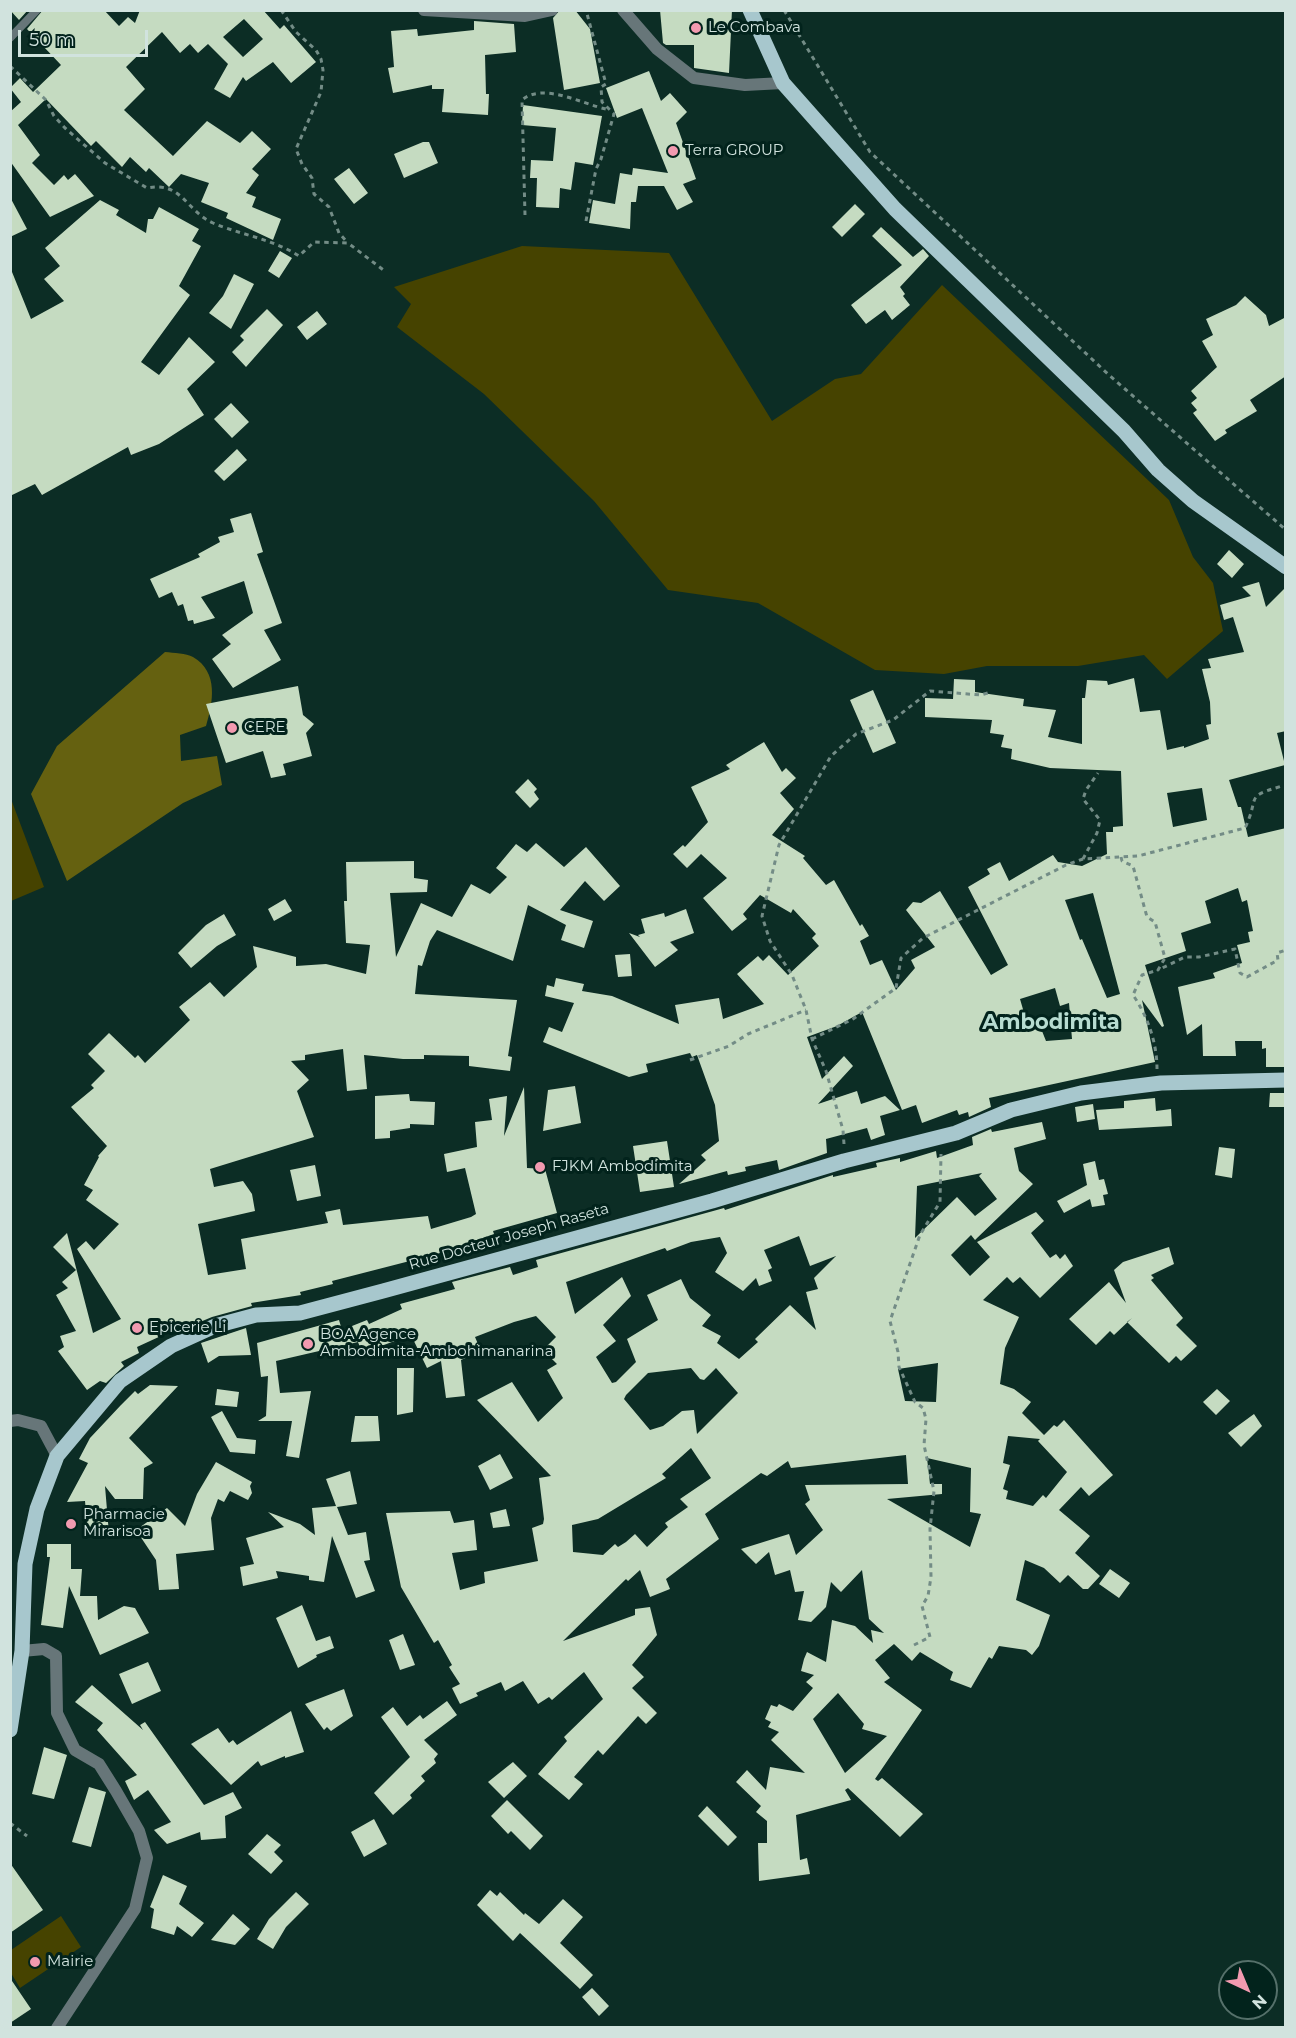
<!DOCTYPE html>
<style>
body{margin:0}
#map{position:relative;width:1296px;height:2038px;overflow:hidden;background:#0c2d25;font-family:Montserrat,sans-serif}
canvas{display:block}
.frame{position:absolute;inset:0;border:12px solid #d1e3de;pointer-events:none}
.north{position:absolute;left:1218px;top:1960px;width:60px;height:60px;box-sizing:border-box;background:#02231c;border:2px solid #55706a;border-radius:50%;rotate:136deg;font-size:16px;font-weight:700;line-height:24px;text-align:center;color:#d1e3de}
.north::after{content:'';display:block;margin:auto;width:21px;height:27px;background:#f29ab0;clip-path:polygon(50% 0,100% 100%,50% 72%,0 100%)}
.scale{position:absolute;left:18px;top:30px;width:130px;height:27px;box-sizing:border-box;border:3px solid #d1e3de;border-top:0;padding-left:8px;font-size:18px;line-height:21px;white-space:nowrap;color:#d1e3de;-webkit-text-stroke:4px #02231c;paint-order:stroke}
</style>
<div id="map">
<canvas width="1296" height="2038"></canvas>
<div class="frame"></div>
<div class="north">N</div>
<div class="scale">50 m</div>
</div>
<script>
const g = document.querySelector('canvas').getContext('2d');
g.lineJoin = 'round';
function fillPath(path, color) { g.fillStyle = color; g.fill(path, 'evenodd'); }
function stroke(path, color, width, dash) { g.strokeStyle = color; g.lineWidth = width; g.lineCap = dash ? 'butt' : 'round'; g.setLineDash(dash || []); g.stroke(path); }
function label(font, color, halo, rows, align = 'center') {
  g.font = font + ' Montserrat,sans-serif'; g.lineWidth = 6; g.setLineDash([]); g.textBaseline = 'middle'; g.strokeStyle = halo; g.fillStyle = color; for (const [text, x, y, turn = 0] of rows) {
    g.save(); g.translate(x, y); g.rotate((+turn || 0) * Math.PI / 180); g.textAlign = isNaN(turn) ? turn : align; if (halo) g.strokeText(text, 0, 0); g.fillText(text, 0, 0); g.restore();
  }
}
const green = new Path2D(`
 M522,246L669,253L772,421L835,379L861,374L942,285L1169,500L1193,557L1213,583L1223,631L1167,679L1144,655L1078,666H987L944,674L875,670L758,603L668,590L594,501L484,394L397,327L411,304L394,287Z
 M11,799L44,887L11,901H10Z
 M61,1916L81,1947L20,1988L11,1973V1950Z`);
const forest = new Path2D(`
 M165,652C174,653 186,653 193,657C219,672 213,703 206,726L180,735L181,761L217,756L222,785L183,803L67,881L31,794L57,746Z`);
const building = new Path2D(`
 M10,10H28L19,20Z
 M43,10H104L119,26L128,17L135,23L140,10H263L280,29L284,25L316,62L291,83L273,62L246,81L243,77L230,98L214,89L228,64L208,44L198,53L190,44L180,53L162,32L126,67L145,89L124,110L173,156L207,121L240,143L252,131L271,149L252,169L259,175L246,193L256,197L252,207L281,219L273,240L226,218L228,213L201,202L209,183L181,174L169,187L149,168L146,172L130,157L122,167L96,141L91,146L46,99L18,125L40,155L32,163L54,185L64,175L68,180L75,174L94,196L50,217L10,161V112L21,102L10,88L20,78L33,92L61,65L27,29ZM244,19L263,39L243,57L223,37Z
 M560,10H575L590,29L600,83L564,90L553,18Z
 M660,10H732L729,73L694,68V45H666L663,43Z
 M474,21L514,24L516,52L485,55L486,94H489L488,115L442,112L444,89H432V85L393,93L388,68L394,67L391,31L417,29L418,36L474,30Z
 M649,71L661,101L670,93L687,112L676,123L696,179L683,184L693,202L677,210L664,186H638L636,202H631L630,229L589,223L593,200L615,204L620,173L632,175L633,168L668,173L642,108L617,118L606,88Z
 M523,105L602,116L593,165L575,162L571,190L560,188L559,208L536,207L537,178H530L531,160L553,161L556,128L522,125Z
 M423,142H429L438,163L404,178L394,154Z
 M349,168L368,193L354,204L334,179Z
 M10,197L27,229L10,237Z
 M100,200L119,210L116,215L146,233L148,219H153L159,207L199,229L192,241L201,246L179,286L190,295L141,362L159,375L189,337L215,362L187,389L204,415L159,444L131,455L128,447L42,495L35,484L10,496V267L31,319L64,301L44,279L60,266L45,248Z
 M855,204L865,214L842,237L832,227Z
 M881,227L913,257L923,249L929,256L900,287L905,294L903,296L910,305L892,320L885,310L866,324L851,305L902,265L872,236Z
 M280,251L292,258L279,278L268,271Z
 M234,274L254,284L231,329L209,313L223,296Z
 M1245,296L1266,315L1269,326L1286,317V376L1250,400L1257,411L1225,430L1227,433L1215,441L1193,413L1197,410L1191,403L1197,398L1191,391L1217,367L1202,341L1213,335L1206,319L1236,305Z
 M267,309L283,325L246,367L232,352L244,340L240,336Z
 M317,311L327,324L307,340L297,327Z
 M231,403L249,422L232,438L214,419Z
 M237,449L247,460L224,481L214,471Z
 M251,513L263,552L257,554L282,623L264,630L281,660L233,688L212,659L231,644L222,635L253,613L244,581L201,597L215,618L194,624L193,620L188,621L183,604L178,606L172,592L159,598L150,579L200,557L198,554L220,542L218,537L234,532L230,519Z
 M1229,550L1244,564L1232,578L1217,564Z
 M1259,582L1266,607L1286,587V731L1277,733L1285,765L1229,780L1238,807H1241L1248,837L1286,828V1067H1266V1048L1262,1049V1041H1235L1236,1056H1203L1202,1024L1187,1035L1178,987L1215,978L1213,973L1242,963L1237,945L1250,942L1248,932L1253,931L1247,900L1242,902L1238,888L1205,901L1211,923L1181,933L1186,951L1145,965L1164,1026L1162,1027L1142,1000L1155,1062L989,1098L991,1107L969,1117L968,1112L959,1115L957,1110L922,1123L916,1105L902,1110L862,1012L837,1026L807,1037L822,1079L844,1056L853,1066L818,1104L857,1091L861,1104L885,1096L900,1110L880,1116L885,1135L871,1140L867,1128L826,1139L827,1153L779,1170L777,1160L745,1167L746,1171L728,1175L727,1171L679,1184L706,1160L701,1155L719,1141L715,1105L697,1055L692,1057L690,1053L646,1064L648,1072L629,1077L543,1042L549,1027L562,1032L574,1003L545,996L547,985L554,987L556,978L584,984L582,991L612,996L679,1024L675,1005L719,998L723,1019L764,1004L737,974L758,956L763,961L769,955L788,975L819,946L812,938L816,934L793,909L791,913L760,895L743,914L747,919L732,931L703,898L727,878L701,854L687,868L673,854L683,845L685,847L708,822L691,787L730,769L726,765L764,742L782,772L786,768L796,778L780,793L794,809L772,835L805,856L803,858L826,885L834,880L860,926L862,924L869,936L860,941L870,965L882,960L896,990L915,968L911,960L935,947L906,910L913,902L921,903L940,891L991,975L1008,965L968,887L990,874L987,869L1000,862L1009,881L1053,855L1058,862L1082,866L1107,854L1106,832H1113V827L1123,826L1121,771L1050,768L1011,759L1012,749L1001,747L1004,735L990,733L992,720L925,717V698L953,699L954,679L975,680V692L1024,699L1023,706L1056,710L1048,737L1082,744V698H1085L1087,680L1107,681L1108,685L1134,678L1140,712L1160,710L1167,750L1184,746V748L1209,739L1206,725L1211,724L1210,702L1202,669L1211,668L1208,659L1244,652L1233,617L1224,620L1220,605L1251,596L1242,587ZM1202,788L1207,820L1173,827L1167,793ZM1093,893L1120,994L1107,998L1082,939L1080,940L1065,900ZM1055,988L1060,1006L1069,1003L1072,1039L1046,1041L1040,1026L1029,1030L1020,999Z
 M298,686L303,715L314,724L306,733L312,756L283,764L286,775L271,778L263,751L226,763L206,704Z
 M873,690L896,743L873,753L850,700Z
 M528,779L537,789L534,792L539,799L530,808L515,792Z
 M536,843L564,867L586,847L620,886L604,901L585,881L560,910L593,921L584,948L561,940L566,925L528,905L513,961L437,930L430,941L422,966L418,965L415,994L517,1000L508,1056L512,1057L510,1071L469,1066V1056L424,1055V1059H403L364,1055L367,1089L347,1091L343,1049L305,1055V1060L291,1061L309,1080L297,1091L314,1137L210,1169L214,1187L243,1181L252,1194L255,1211L198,1224L208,1275L246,1269L241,1239L328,1223L325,1212L340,1209L343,1225L428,1216L431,1229L471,1217L476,1214L465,1168L447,1172L444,1154L477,1147L475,1122L492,1120L489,1099L507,1096L504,1136L524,1087L527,1168L545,1169L557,1213L493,1231L494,1234L437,1254L332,1281L333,1284L300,1292L301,1295L251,1303L252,1306L212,1317L188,1327L187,1324L137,1347L139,1353L121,1362L124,1366L106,1383L100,1381L87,1390L58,1351L64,1347L60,1336L76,1331L56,1295L68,1288L62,1282L76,1270L53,1247L67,1233L93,1333L121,1319L77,1249L86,1241L94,1250L119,1224L86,1200L93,1190L84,1185L99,1157L98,1156L107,1146L71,1107L94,1088L91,1085L105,1071L88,1054L109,1033L135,1058L138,1055L145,1063L190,1020L179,1007L210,982L224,997L257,967L253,946L296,957V966L326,964L366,974L370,945L346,943L344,901H347L346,862L414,861V878L428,880L427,892L390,893L396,957L421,903L452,917L471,884L490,894L507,877L496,868L516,844L527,852Z
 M285,899L292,911L274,921L268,909Z
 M686,909L694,933L670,942L678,950L655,967L629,933L640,937L638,935L645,933L641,919L664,913L665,917Z
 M224,914L236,935L217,946L191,968L178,953L206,925Z
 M630,954L632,976L618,977L615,955Z
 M575,1086L581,1123L543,1131L548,1090Z
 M1270,1093H1285V1107H1269Z
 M409,1094L410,1101L435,1102L434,1125L410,1124V1128L390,1131V1138L375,1139V1096Z
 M1155,1098L1156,1111L1171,1109L1172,1126L1099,1130L1096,1110L1124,1108V1101Z
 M1093,1104L1095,1119L1077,1122L1075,1107Z
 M1042,1122L1046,1139L1014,1148L1019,1171L1033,1184L975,1240L971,1235L951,1255L970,1276L990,1257L977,1242L1036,1212L1044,1221L1031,1233L1050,1258L1056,1254L1060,1259L1065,1254L1073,1266L1040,1298L1020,1277L1013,1283L1007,1277L983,1300L1019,1317L1005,1348L1000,1384L1014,1389L1031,1402L1022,1413L1044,1435L1054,1425L1057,1427L1064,1420L1113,1475L1089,1496L1081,1487L1059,1510L1090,1536L1075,1553L1100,1576L1088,1589H1083L1068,1575L1060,1583L1044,1568L1025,1560L1016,1600L1050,1615L1039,1646L1032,1655L1026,1650L999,1646L992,1659L989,1657L971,1688L950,1680L953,1672L920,1652L912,1661L894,1644L875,1660L890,1678L884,1682L922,1710L875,1779L878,1781L882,1778L923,1814L900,1837L848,1788L845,1790L851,1800L796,1815L800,1860L807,1858L810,1874L759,1881L758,1843H767V1821L756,1812L761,1806L736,1782L747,1770L766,1790L770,1767L805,1773L771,1740L779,1732L768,1727L771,1722L765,1719L771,1705L777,1707L779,1704L793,1711L813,1688L806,1682L814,1675L801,1671L804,1659L807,1652L826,1662L832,1620L855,1626L873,1643L871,1630L884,1633L869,1619L862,1570L841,1592L831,1582L826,1607L811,1622L798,1620L804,1591L795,1592L790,1570L775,1575L769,1552L756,1564L741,1549L789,1534L796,1555L823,1530L805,1504L810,1500L805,1485L908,1484L906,1455L791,1468L788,1461L767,1476L761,1473L705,1514L719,1539L666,1579L670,1589L650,1597L640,1570L628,1581L626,1579L563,1641L635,1615V1609L650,1607L657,1635L632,1665L644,1677L632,1688L657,1713L646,1724L638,1716L603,1755L598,1750L574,1777L583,1784L569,1800L538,1774L567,1741L564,1737L603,1699L584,1672L552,1700L549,1697L538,1704L523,1681L505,1691L501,1682L476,1693L478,1696L460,1704L452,1688L460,1684L449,1667L452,1665L438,1640L434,1643L401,1587L386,1513L450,1511L454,1523L474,1520L477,1550L452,1553L460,1590L485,1583L484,1572L538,1561L532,1528L543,1524L544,1519L539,1478L551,1476L477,1400L512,1382L538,1422L563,1398L547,1370L557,1364L543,1350L556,1337L536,1316L514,1322L475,1337L481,1351L461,1360L465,1396L446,1398L441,1361L427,1368L411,1335L362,1353L358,1342L276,1361L280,1393L311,1391L299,1458L286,1456L292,1421H258L266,1416L268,1376L261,1377L257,1343L339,1320L342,1330L367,1320L369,1324L402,1309L400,1304L455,1289L452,1282L510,1267L513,1275L538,1267L536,1260L724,1208L725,1210L833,1175V1177L877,1167L876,1163L900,1158V1162L936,1151L937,1158L973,1145L972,1137L991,1129L992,1132ZM982,1173L979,1176L997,1199L975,1216L957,1197L915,1238L917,1186ZM799,1236L810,1266L836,1256L814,1278L818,1289L806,1292L816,1330L790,1305L755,1339L758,1342L739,1359L717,1343L721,1336L702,1326L711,1315L690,1298L681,1279L647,1295L658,1320L627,1339L636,1362L616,1382L612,1383L596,1357L616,1341L603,1325L631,1296L622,1277L575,1314L566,1282L665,1248L667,1251L691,1242L720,1237L727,1253L715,1272L743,1291L756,1278L759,1286L772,1281L768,1270L772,1268L764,1250ZM938,1363L936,1402L905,1401L898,1369ZM691,1368L700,1379L704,1380L716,1368L738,1393L697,1434L694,1410L682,1411L663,1426L650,1430L624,1399L626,1395L648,1373ZM1008,1436L1040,1439L1038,1441L1067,1472L1046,1498L1043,1495L1033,1506L1006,1499L1008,1491L1003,1489L1010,1465L1003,1463ZM691,1448L711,1478L680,1499L688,1507L665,1523L668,1527L647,1547L635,1534L626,1542L618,1547L615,1544L603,1555L573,1552L572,1525L598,1519L666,1478L662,1474ZM927,1458L971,1468L970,1512L981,1514L970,1547L887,1499L942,1494V1484H930ZM838,1693L864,1724L862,1729L887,1736L845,1773L813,1719Z
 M667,1141L674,1187L640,1192L633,1146Z
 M1219,1147L1235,1149L1232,1178L1215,1175Z
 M1095,1161L1099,1180L1104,1179L1108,1194L1103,1195L1105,1205L1092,1207L1090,1199L1064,1213L1057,1201L1087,1185L1083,1164Z
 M315,1165L321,1196L297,1201L290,1170Z
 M1169,1247L1174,1264L1151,1275L1154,1278L1151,1280L1183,1318L1176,1325L1197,1346L1181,1361L1176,1356L1169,1363L1127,1322L1132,1318L1114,1335L1110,1331L1096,1345L1069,1319L1109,1282L1126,1303L1114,1270L1123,1262Z
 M246,1328L251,1355L219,1356L208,1363L201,1343Z
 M397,1368H414L413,1412L397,1415Z
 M150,1385L178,1386L129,1438L153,1463L144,1468L143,1499H115L105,1486L109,1534L88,1536L85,1501L67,1502L88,1463L79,1459L90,1438L121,1405L135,1391L138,1394Z
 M217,1389L239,1392L237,1407L215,1405Z
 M1217,1389L1230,1401L1216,1415L1203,1402Z
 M222,1411L237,1438L256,1440L255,1454L230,1452L211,1417Z
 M1254,1414L1262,1426L1241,1447L1228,1433Z
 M355,1416H378L380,1441L351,1442Z
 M500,1454L513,1478L490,1490L478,1466Z
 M216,1462L252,1482L250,1486L252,1493L248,1500L230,1491L224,1502L218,1499L211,1518L214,1550L176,1554L179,1589L159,1590L156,1560L136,1530L167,1508L185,1526L197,1494Z
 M350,1471L357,1504L337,1507L348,1535L366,1532L370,1560L364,1561L375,1591L356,1598L332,1536L324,1582L309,1580V1576L276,1571L278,1578L243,1586L240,1567L254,1564L246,1538L284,1527L268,1512L300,1524L315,1535L312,1508L336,1506L326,1479Z
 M506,1509L510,1526L493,1528L490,1513Z
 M47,1544H71V1569H82L80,1596H97L98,1620L124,1606L135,1608L149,1633L100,1655L69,1586L63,1628L41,1625L50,1557H47Z
 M1110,1569L1130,1583L1119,1598L1099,1584Z
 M302,1605L316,1641L330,1636L334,1648L316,1655L317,1657L298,1668L276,1618Z
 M403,1634L415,1665L400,1670L389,1640Z
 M148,1662L161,1691L132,1704L119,1674Z
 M92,1685L143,1730L140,1725L145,1722L204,1805L233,1792L242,1808L225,1816L226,1838L201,1840L200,1832L167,1844L154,1830L171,1822L148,1790L134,1800L125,1781L137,1775L97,1730L103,1723L75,1702Z
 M344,1689L353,1716L331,1731L327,1727L324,1730L305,1704Z
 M447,1701L457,1715L424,1740L438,1754L434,1759L436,1763L421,1776L425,1781L410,1795L412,1798L393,1815L374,1793L410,1757L381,1717L393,1707L407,1726L420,1715L423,1719Z
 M291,1711L304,1752L285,1758V1756L261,1766L258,1761L231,1785L191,1744L218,1728L229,1743L233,1740L237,1745Z
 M44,1747L67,1755L54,1799L32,1794Z
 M513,1762L527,1776L504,1798L488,1782Z
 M89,1787L106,1792L91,1847L72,1842Z
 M507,1800L543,1836L530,1850L511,1831L508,1834L491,1816Z
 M707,1806L737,1837L728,1846L698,1816Z
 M374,1819L387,1844L364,1857L351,1832Z
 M267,1834L281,1845L274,1852L283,1861L271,1874L248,1854Z
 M10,1863L43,1910L10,1933Z
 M163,1875L187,1886L179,1904L204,1923L192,1937L177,1926L174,1935L151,1928L154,1909L150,1907Z
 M490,1890L497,1896L500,1892L524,1915L525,1913L539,1924L563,1899L583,1917L560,1943L593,1975L580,1989L520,1933L513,1941L477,1905Z
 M296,1892L309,1904L286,1927L273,1949L257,1939L269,1919Z
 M233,1914L250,1929L235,1945L211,1940Z
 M10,1978L31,2009L10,2023Z
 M592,1988L609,2006L599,2016L582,1997Z`);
const path = new Path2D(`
 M281,10L296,32L316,50L321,59L323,70L321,92L296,149L302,164L312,178L314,194L329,207L339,233L348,243
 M784,10L870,152L1109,375L1286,530
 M10,66L46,100L54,116L65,128L105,163L147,188C182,181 186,211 213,223C241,235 273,239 299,256L314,242L348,243L386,272
 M525,215L522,100C543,82 582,104 606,109
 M586,221L596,169L601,159L614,114L602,102L601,87L606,84L586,10
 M1121,857L1122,861L1133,866L1147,917L1155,922L1165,958L1158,970L1185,957H1199L1235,949L1240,973L1247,977L1278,960L1277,953L1286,950
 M1083,859L1097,833L1100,820L1083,799L1086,790L1098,773
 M812,1039L853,1019L896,988L901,958L923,938L1066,865L1083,859L1138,856L1245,828C1261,795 1242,797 1286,785
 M690,1060L729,1046L748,1034L806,1010
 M1157,1069C1157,1043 1148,1017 1133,995L1142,975L1158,970
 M844,1144L843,1130L826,1071L812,1039L806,1010L792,975L770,941L762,916L779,845L831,756L856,734L893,720L930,691L981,695L991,692
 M914,1645L930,1637L922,1606L928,1596L931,1577L930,1529L934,1491L924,1445L926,1419L923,1408L915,1402L899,1367L898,1352L890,1321L920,1235L940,1202L941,1154
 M10,1823L27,1836`);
const lane = new Path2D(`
 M10,38L37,10`);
const street = new Path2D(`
 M424,10L525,16L552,10
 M623,10L657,49L694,78L745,85L783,83
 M10,1421L18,1420L41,1426L57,1456
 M22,1651L44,1649L56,1656L57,1713L75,1750L99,1764L116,1791L139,1831L147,1858L135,1909L57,2028`);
const primary = new Path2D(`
 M750,10L783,83L814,118L895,209L1124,431L1158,470L1193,501L1286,567
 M10,1730L22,1651L25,1564L37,1509L57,1456L120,1381L171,1346L215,1326L256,1315L300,1313L383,1291L712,1201L844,1161L956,1133L1011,1110L1081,1093L1161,1083L1286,1080`);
const markers = [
 [696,28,6,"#f29ab0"],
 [673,151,6,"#f29ab0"],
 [232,728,6,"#f29ab0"],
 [540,1167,6,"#f29ab0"],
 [137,1328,6,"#f29ab0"],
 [308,1344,6,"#f29ab0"],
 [71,1524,6,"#f29ab0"],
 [35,1962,6,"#f29ab0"]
];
const poiNames = [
 ["Le Combava",708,28],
 ["Terra GROUP",685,151],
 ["CERE",244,728],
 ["FJKM Ambodimita",552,1167],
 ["Epicerie Li",149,1328],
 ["BOA Agence",320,1335],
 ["Ambodimita-Ambohimanarina",320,1352],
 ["Pharmacie",83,1515],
 ["Mirarisoa",83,1532],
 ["Mairie",47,1962]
];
const streetNames = [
 ["Rue Docteur Joseph Raseta",509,1237,-16]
];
const districtNames = [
 ["Ambodimita",1051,1023]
];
fillPath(green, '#464300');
fillPath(forest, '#656110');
fillPath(building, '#c5dbc1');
stroke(path, '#738c86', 3, [4.5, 4.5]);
stroke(lane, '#677679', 8);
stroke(street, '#677679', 12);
stroke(primary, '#a7c7cd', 15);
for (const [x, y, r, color] of markers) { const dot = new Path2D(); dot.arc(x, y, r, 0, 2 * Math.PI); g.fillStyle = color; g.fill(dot); stroke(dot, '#02231c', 2); }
label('15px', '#d1e3de', '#02231c', poiNames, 'left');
label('15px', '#d1e3de', '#02231c', streetNames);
label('bold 21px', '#b7dcd1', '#02231c', districtNames);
</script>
